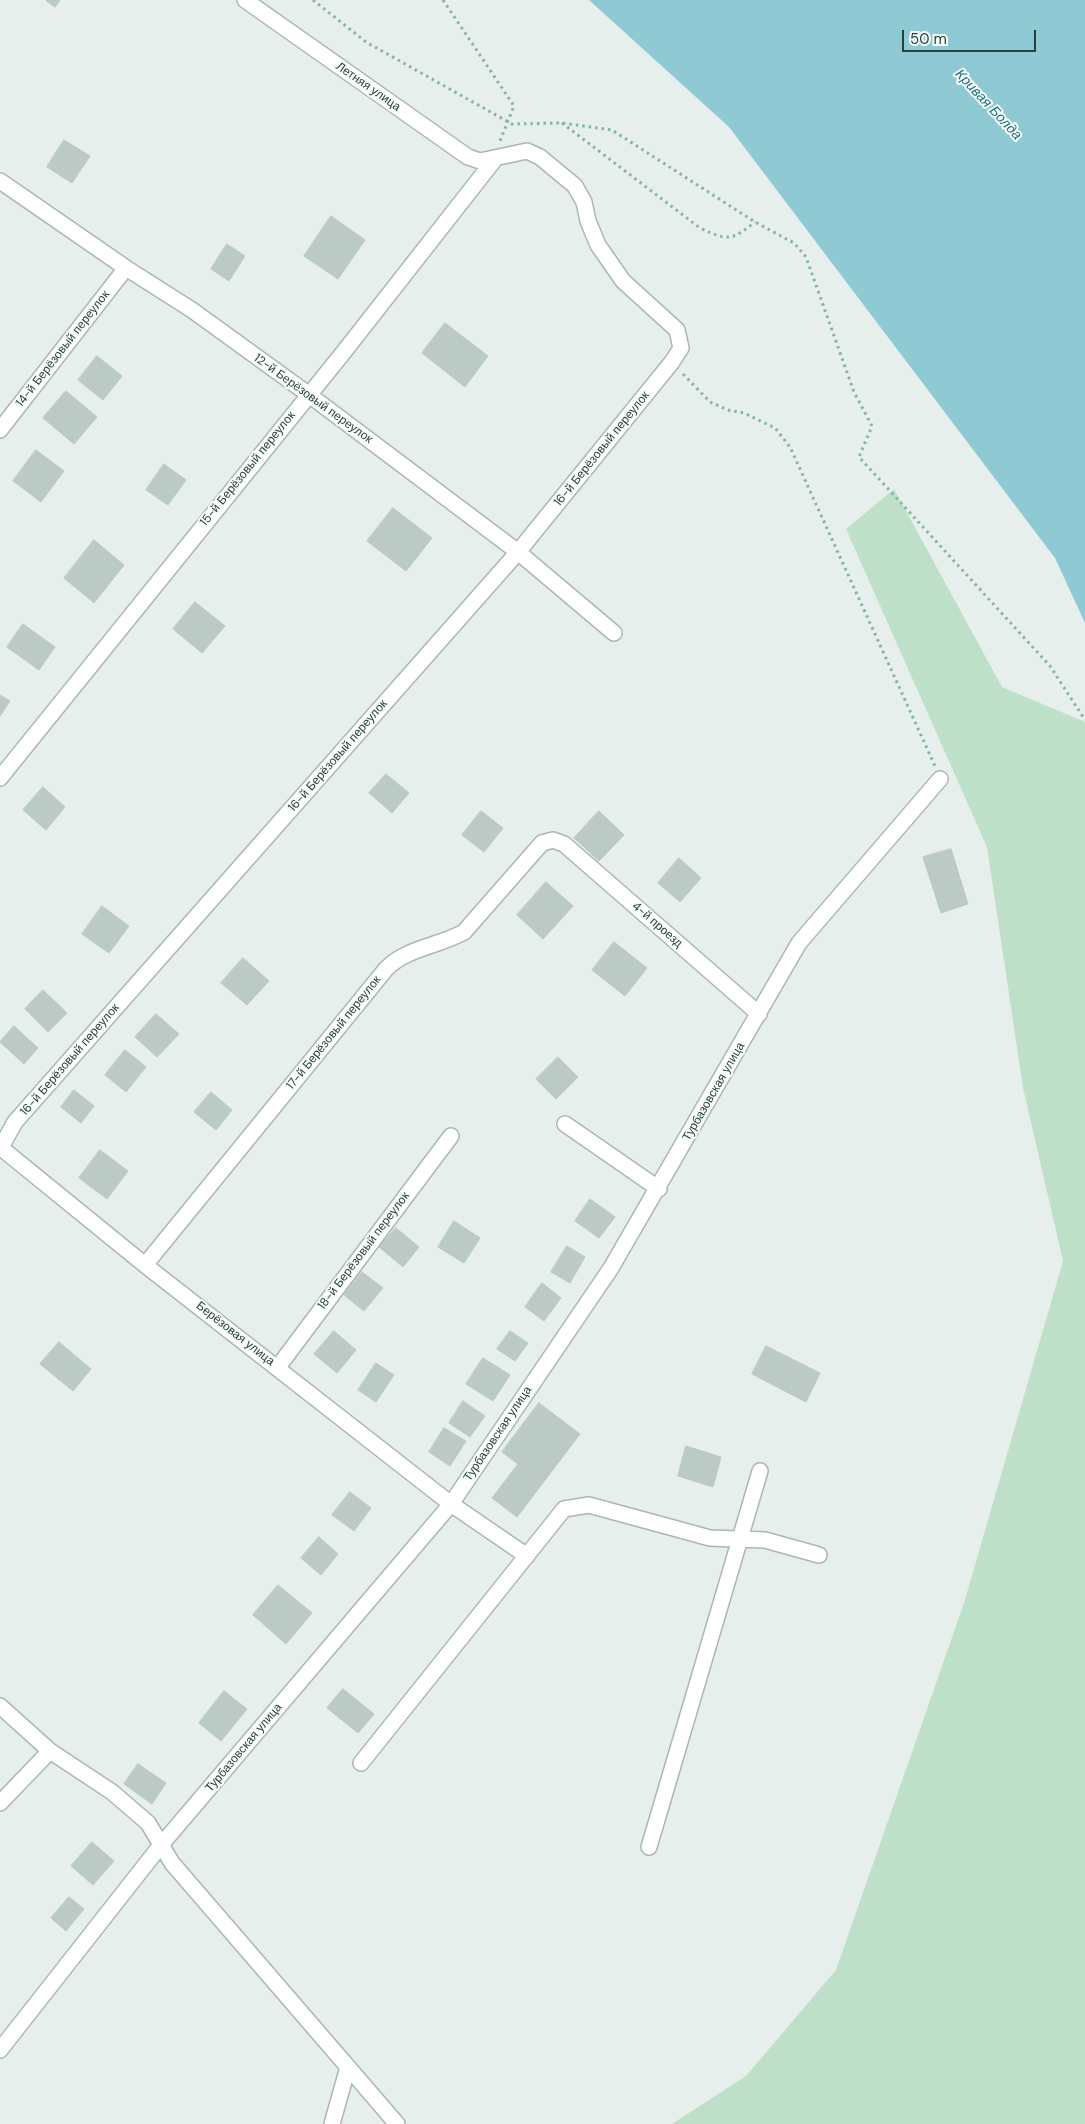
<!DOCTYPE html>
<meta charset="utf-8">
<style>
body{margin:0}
#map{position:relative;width:1085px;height:2124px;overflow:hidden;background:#e6efeb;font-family:"DM Sans",sans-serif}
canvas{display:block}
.scale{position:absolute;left:902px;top:30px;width:134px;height:22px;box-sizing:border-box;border:2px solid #24423a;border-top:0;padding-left:6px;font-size:15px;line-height:18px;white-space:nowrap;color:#24423a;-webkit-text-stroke:4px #f7fbf9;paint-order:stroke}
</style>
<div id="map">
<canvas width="1085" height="2124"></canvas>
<div class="scale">50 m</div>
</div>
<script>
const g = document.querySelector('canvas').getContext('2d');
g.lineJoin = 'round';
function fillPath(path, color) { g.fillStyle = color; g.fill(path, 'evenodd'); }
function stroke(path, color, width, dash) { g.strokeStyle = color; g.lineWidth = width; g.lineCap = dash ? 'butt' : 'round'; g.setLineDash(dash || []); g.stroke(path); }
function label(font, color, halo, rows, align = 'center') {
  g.font = font + ' "DM Sans",sans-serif'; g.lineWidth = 4; g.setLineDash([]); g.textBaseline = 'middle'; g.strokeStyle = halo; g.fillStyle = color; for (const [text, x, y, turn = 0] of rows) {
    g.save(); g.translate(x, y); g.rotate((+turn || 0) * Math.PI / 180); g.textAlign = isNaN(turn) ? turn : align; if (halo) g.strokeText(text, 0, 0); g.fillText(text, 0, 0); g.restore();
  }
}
const green = new Path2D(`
 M894,489L1002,687L1085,722V2124H672L746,2076L836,1970L964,1603L1063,1261L1023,1088L987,847L846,529Z`);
const water = new Path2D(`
 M589,0H1085V623L1055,558L729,127Z`);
const building = new Path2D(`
 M46,0H60L55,7Z
 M64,140L90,156L72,183L47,167Z
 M331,216L365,240L338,279L304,256Z
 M227,244L245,256L229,281L211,269Z
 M445,323L488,356L465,387L422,353Z
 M97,356L122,376L103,400L78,380Z
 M66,391L97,417L74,444L43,418Z
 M36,450L64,471L41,502L13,481Z
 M164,464L186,480L168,505L146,490Z
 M393,508L432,538L406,571L367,541Z
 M94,540L124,565L94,603L64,578Z
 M195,602L225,626L202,653L173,629Z
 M23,624L55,647L39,670L7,647Z
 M0,695L10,701L0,716Z
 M386,774L409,793L392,813L369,793Z
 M43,787L65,807L46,830L23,810Z
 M481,811L503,828L484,852L462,835Z
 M599,811L624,835L599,861L574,838Z
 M951,849L968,904L941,913L923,857Z
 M679,858L701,878L680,902L658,883Z
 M546,882L573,906L543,939L517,915Z
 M102,906L129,926L109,953L82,934Z
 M614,942L647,968L625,996L592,970Z
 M243,958L269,981L247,1005L221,983Z
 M43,990L67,1013L48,1032L25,1009Z
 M156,1014L179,1034L157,1057L135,1037Z
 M14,1026L38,1048L24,1064L0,1042Z
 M125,1050L146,1067L126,1092L105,1075Z
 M558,1057L578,1077L556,1099L536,1079Z
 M74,1090L94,1106L81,1123L61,1107Z
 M211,1092L232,1110L216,1130L194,1112Z
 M100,1150L128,1171L107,1199L79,1178Z
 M590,1199L615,1217L599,1238L575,1221Z
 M454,1221L480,1238L464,1263L438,1247Z
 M396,1228L419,1247L403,1267L379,1247Z
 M567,1246L585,1257L570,1283L551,1272Z
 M362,1272L383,1288L364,1311L344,1295Z
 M542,1283L561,1298L544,1321L525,1307Z
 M334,1331L356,1350L337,1373L314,1354Z
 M510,1331L528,1343L515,1361L497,1349Z
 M59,1342L91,1369L73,1391L40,1364Z
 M766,1346L820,1373L806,1402L752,1374Z
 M483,1358L510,1375L493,1401L466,1384Z
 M376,1363L394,1375L376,1402L358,1390Z
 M463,1401L485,1416L470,1437L449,1423Z
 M539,1403L580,1434L517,1517L492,1498L518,1464L502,1452Z
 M444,1428L466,1441L450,1466L429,1452Z
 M686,1446L721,1457L713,1487L678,1476Z
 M350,1492L371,1508L354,1531L332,1515Z
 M319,1537L338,1554L321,1575L301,1558Z
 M278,1585L312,1613L286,1644L253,1615Z
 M343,1689L374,1714L358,1733L327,1708Z
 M224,1691L247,1709L221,1741L199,1723Z
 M138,1764L166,1783L152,1804L124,1784Z
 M92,1842L114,1861L93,1885L71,1866Z
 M69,1897L84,1909L66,1931L51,1918Z`);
const path = new Path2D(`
 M313,0L366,42L512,124L562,123L612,130L755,222L794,243L806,257L854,392L872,426L859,457L1050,666L1085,720
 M443,0L514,106L500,141
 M562,123L700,228C728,241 731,241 755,222
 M683,374L710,402L728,410L744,413L775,428L790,447L935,766`);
const minor = new Path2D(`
 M0,181L126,268L192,310L308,394L518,552L614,633
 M0,430L126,268
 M0,778L343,353L495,159
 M565,1124L659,1189
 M0,1147L145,1265L451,1504L527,1556
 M0,1149L15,1122L518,552L672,362L681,348L677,330L623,281L598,245L588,221L584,202L575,186L540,157L527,151L480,161L468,157L245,0
 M145,1265L386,969C406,948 439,946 464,932L542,843L553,840L564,844L759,1014
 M278,1367L451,1136
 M0,1706L50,1751L112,1792L148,1823L172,1863L397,2124
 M361,1763L564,1509L589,1505L710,1538L765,1540L819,1555
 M0,1803L50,1751
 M649,1847L760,1471
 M0,2050L161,1845L451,1504L611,1268L799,943L940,779
 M332,2124L348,2067`);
const streetNames = [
 ["Летняя улица",368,87,35],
 ["14-й Берёзовый переулок",63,349,-52],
 ["12-й Берёзовый переулок",313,399,36],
 ["16-й Берёзовый переулок",602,449,-51],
 ["15-й Берёзовый переулок",248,469,-51],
 ["16-й Берёзовый переулок",338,756,-49],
 ["4-й проезд",657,925,41],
 ["17-й Берёзовый переулок",334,1033,-51],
 ["16-й Берёзовый переулок",70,1060,-49],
 ["Турбазовская улица",714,1092,-60],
 ["18-й Берёзовый переулок",364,1251,-53],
 ["Берёзовая улица",235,1334,38],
 ["Турбазовская улица",498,1434,-56],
 ["Турбазовская улица",244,1748,-50]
];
const waterNames = [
 ["Кривая Болда",988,105,47]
];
fillPath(green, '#bfe0c8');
fillPath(water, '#8ec9d4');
fillPath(building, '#bbcac4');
stroke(building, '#b8c9c2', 1);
stroke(minor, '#a8b8b2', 18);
stroke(path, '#86b3a5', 3, [2.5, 4]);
stroke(minor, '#fff', 15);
label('12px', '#24423a', '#f7fbf9', streetNames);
label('italic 14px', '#1c6f80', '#f7fbf9', waterNames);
</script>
